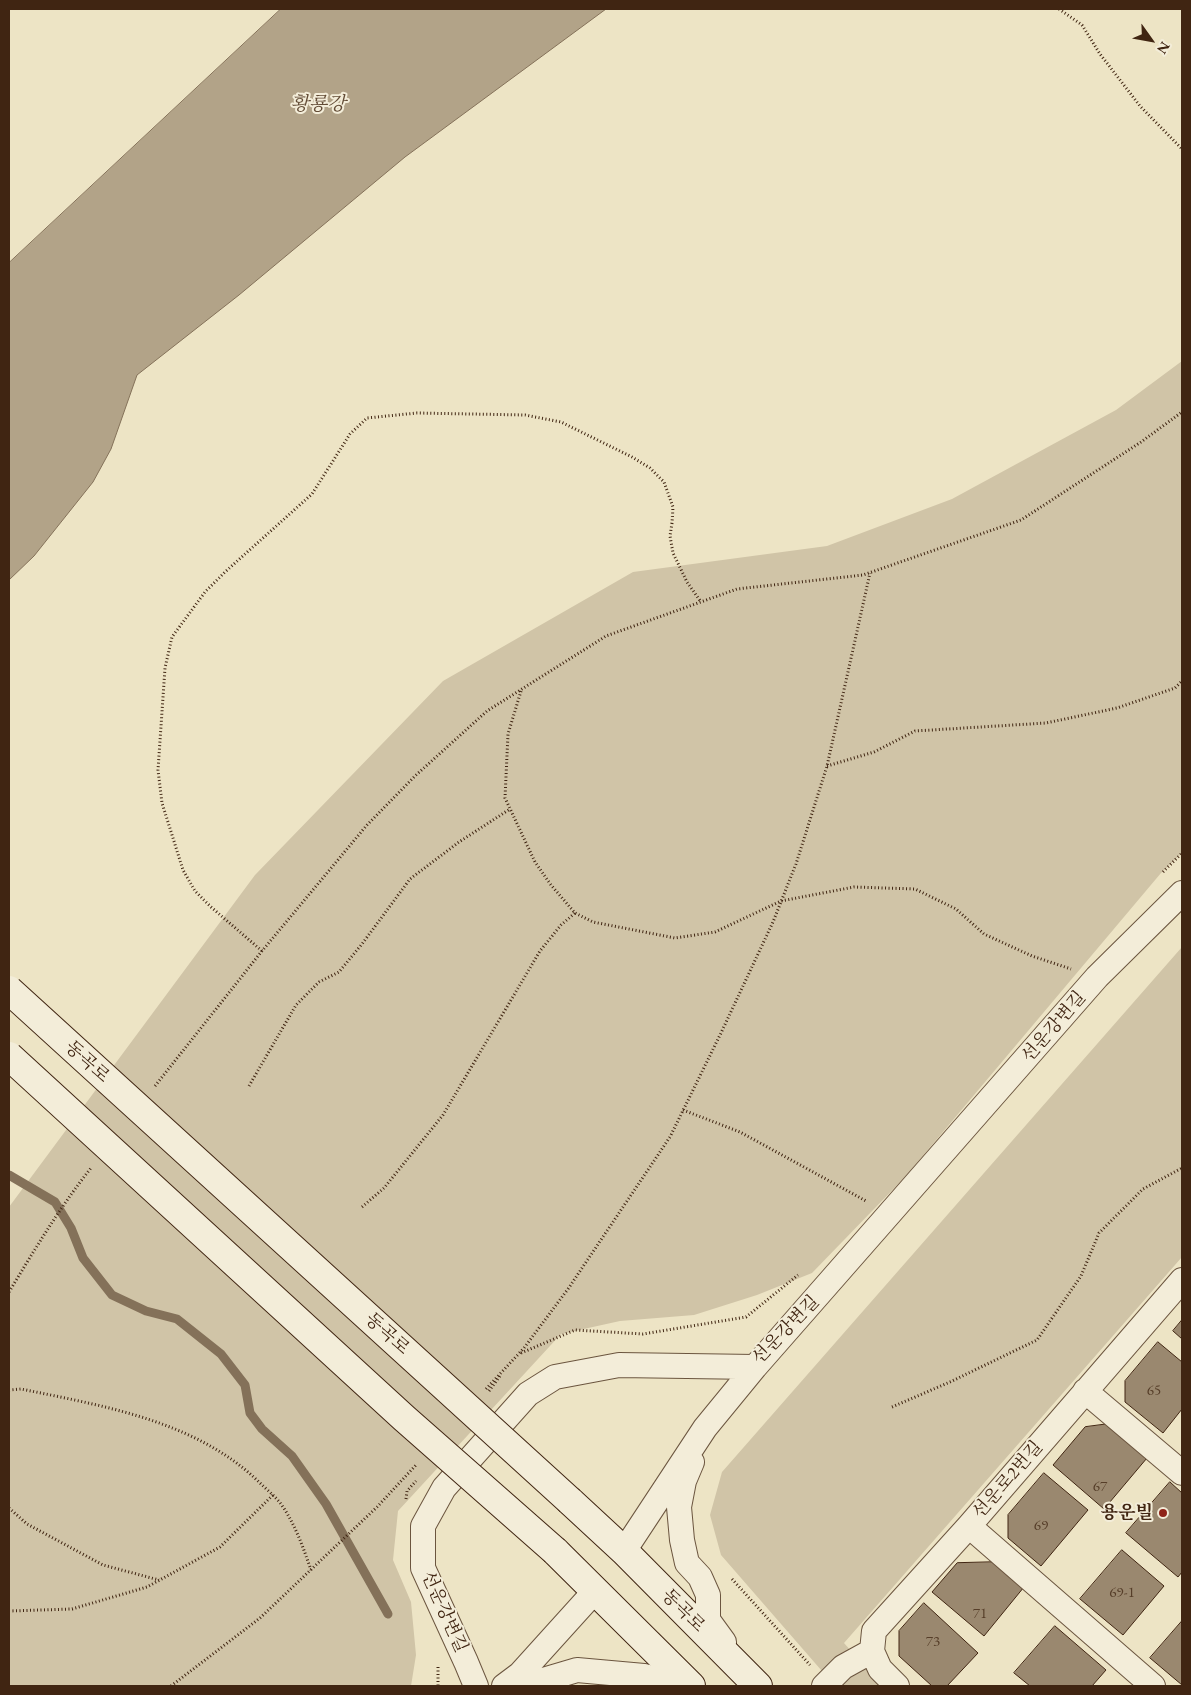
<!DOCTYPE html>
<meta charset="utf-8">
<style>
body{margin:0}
#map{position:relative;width:1191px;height:1695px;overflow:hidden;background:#ede4c5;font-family:"EB Garamond",serif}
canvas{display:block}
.frame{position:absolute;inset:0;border:10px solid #402512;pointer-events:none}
.north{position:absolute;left:1126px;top:15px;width:50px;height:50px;-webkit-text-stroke:4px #f3edd9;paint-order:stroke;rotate:122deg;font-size:14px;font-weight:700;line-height:20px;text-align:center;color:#402512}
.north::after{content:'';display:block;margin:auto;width:18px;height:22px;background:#402512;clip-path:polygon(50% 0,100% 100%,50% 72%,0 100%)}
</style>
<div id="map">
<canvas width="1191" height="1695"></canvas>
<div class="frame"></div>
<div class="north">N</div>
</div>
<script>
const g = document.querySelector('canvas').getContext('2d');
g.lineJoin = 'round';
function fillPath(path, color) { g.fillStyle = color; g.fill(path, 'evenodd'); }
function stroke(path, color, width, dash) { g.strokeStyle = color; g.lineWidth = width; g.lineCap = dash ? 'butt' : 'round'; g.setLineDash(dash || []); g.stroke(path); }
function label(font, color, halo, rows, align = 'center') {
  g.font = font + ' "EB Garamond","Noto Serif KR",serif'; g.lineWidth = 4; g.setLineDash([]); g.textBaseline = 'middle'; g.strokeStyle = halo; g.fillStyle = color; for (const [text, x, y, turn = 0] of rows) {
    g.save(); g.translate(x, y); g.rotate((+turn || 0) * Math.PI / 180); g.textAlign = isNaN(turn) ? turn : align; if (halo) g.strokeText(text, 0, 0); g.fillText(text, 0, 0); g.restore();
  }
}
const green = new Path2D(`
 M1182,361V853L1161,873L905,1177L812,1273L757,1295L694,1315L620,1321L561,1334L398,1511L393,1560L411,1602L416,1655L411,1686H9V1207L255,875L443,681L633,572L827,546L952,499L1116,410Z
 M1182,947V1257L844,1643L882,1686H835L721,1555L710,1515L722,1472Z`);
const water = new Path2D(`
 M281,9H606L405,157L239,295L137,375L111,449L93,482L34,556L9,580V263Z`);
const stream = new Path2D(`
 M9,1175L55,1202L71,1228L83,1258L112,1295L146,1311L177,1319L221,1354L245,1385L250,1413L262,1429L292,1456L326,1504L388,1614`);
const building = new Path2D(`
 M1182,1320V1339L1173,1331Z
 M1158,1342L1182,1362V1409L1163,1433L1125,1402V1381Z
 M1108,1424L1147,1458L1104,1509L1053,1465L1085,1427Z
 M1044,1473L1088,1510L1041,1566L1008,1538V1515Z
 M1170,1482L1182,1493V1572L1178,1577L1126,1533Z
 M1122,1550L1164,1586L1123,1635L1080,1599Z
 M995,1562L1024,1587L984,1636L932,1592L957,1563Z
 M924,1603L978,1653L947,1686H932L899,1656V1631Z
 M1182,1621V1685L1150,1658Z
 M1055,1626L1106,1670L1092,1686H1030L1014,1673Z`);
const path = new Path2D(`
 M1059,9L1082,25L1100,54L1140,106L1182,149
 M521,691L508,734L505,798L535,862L551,885L575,913L593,922L675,938L715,932L781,901L854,887L915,889L956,909L984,934L1032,956L1071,969
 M827,766L874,752L915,731L1046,723L1117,708L1175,688L1182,681
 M1163,872L1182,853
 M262,951L211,907L195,891L183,870L162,803L158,770L165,668L172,637L205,592L225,572L312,494L350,434L367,418L417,413L525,415L561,422L632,457L650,468L664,482L673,507L672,523L670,536L673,553L687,582L701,602
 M155,1086L262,951L367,825L415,776L487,711L606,636L737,589L863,575L1021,520L1141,442L1182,412
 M249,1086L296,1005L319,982L339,972L362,944L410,879L459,842L510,809
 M683,1110L740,1132L866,1201
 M362,1207L384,1188L443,1115L540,951L561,925L575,913
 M9,1292C35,1249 60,1207 91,1168
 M521,1353L575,1330L643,1334L746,1317L798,1275
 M486,1389L524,1348L568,1289L670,1137L721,1033L773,922L796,864L827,766L870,573
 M9,1390L21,1389C104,1406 196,1421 259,1482C266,1489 275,1496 281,1504C295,1524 303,1547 311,1570
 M489,1391L500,1376
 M892,1407L950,1382L1037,1340L1081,1276L1099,1233L1143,1189L1182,1168
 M406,1499L407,1491L416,1481
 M9,1508L27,1524L103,1565L159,1580
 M732,1579L810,1665
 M9,1611L72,1609L147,1587L220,1547L273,1495
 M438,1667V1686
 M171,1686L260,1618L377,1507L416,1465`);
const street = new Path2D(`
 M1085,1391L1182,1473
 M692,1462L684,1481L679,1507L682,1540L687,1563L700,1577L708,1595V1620L724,1642
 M969,1526L1153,1686
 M624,1551L705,1428L755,1367L1097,977L1182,893
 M476,1686L466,1662L423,1568V1526L444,1488L528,1394L555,1377L619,1365L755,1367
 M504,1686L520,1674L595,1591
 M523,1686L577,1670L644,1676L685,1686
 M824,1686L843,1667L872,1651
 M897,1686L880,1669L872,1651L874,1631L969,1526L1182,1280`);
const secondary = new Path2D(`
 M570,1501L624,1551L758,1686
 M555,1551L691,1686`);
const secondaryBridge = new Path2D(`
 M9,990L570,1501
 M9,1056L404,1418L555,1551`);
const markers = [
 [1163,1513,5,"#8f2418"]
];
const numberNames = [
 ["65",1154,1391],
 ["67",1100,1487],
 ["69",1041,1526],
 ["69-1",1122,1593],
 ["71",980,1614],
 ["73",933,1642]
];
const streetNames = [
 ["선운강변길",1054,1027,-49],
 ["동곡로",87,1062,42],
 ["선운강변길",786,1330,-46],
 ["동곡로",387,1334,42],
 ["선운로2번길",1008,1480,-49],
 ["동곡로",683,1611,45],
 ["선운강변길",444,1612,66]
];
const poiNames = [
 ["용운빌",1153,1513]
];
const waterNames = [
 ["황룡강",318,105]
];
fillPath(green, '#d0c4a7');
fillPath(water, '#b2a388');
stroke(water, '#847159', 1);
stroke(stream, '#847159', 9);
fillPath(building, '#9a886f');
stroke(building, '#402512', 1);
stroke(street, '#6b553f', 26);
stroke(secondary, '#402512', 30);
stroke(path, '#402512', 3, [1, 2.5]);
stroke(street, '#f3edd9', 24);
stroke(secondary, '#f3edd9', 28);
stroke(secondaryBridge, '#402512', 30, []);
stroke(secondaryBridge, '#f3edd9', 28);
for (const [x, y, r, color] of markers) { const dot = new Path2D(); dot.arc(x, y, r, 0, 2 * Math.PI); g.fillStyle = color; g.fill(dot); stroke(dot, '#f3edd9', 2); }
label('15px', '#563e29', null, numberNames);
label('18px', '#402512', '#f3edd9', streetNames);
label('bold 18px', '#402512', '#f3edd9', poiNames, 'right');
label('italic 19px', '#624b35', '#f3edd9', waterNames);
</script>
